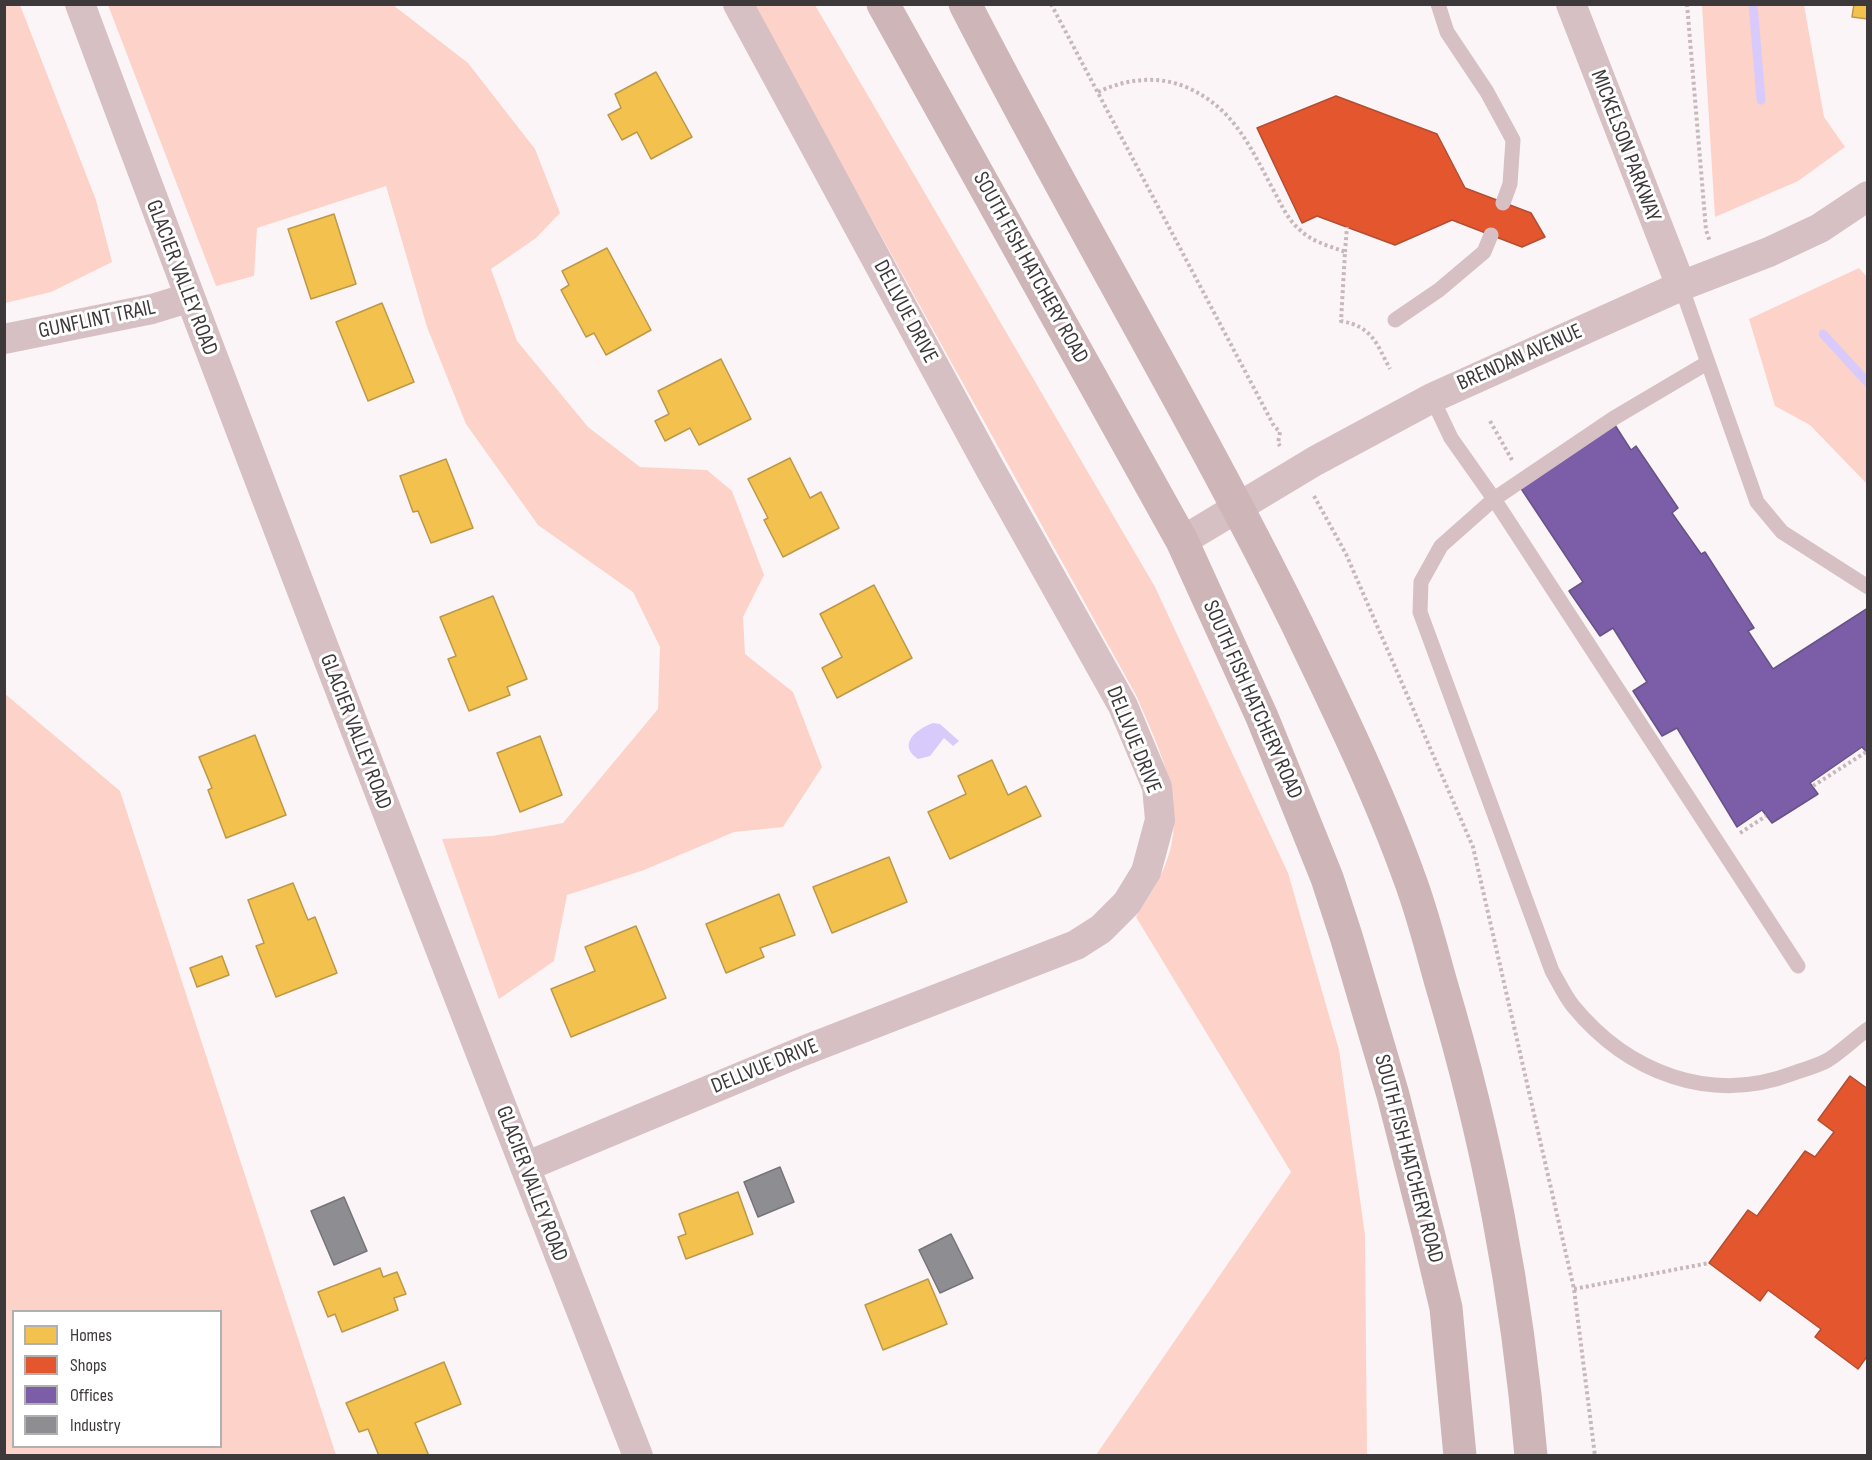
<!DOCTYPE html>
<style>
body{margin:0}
#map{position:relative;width:1872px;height:1460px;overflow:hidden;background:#fbf5f8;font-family:"Sofia Sans Condensed",sans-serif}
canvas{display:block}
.frame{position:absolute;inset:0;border:6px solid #3d393b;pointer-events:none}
.legend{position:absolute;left:12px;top:1310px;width:210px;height:138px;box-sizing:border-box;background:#fff;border:2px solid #b1b0b1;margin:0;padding:8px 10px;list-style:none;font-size:18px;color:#3d393b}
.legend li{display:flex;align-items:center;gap:12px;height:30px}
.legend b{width:30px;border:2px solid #b1b0b1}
</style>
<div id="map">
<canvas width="1872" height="1460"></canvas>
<div class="frame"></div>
<ul class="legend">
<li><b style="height:16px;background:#f2c14e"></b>Homes</li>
<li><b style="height:16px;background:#e4572e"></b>Shops</li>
<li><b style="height:16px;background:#7b5ea7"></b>Offices</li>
<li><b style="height:16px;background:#8d8d92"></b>Industry</li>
</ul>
</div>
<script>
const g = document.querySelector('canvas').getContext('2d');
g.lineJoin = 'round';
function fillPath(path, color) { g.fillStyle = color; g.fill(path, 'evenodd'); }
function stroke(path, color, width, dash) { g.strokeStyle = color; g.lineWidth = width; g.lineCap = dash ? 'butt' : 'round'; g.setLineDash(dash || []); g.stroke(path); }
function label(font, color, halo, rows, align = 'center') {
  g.font = font + ' "Sofia Sans Condensed",sans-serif'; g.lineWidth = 6; g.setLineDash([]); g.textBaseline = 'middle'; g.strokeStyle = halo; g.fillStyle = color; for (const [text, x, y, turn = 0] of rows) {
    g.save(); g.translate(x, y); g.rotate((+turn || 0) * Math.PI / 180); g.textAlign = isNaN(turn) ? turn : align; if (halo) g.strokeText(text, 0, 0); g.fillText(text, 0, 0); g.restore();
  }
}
const green = new Path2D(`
 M4,5H20L96,200L112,262L51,292L5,303Z
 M393,5L468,63L535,149L560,213L536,238L491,269L517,341L588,427L640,467L707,470L732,491L764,575L743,617L745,654L793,692L822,767L783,827L734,832L644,870L567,895L554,961L499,999L442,839L492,836L563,823L658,709L660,647L633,592L538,525L466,424L427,327L386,186L257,228L254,276L216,286L108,5Z
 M753,5H815L1155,587L1288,873L1339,1050L1365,1235L1367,1455H1096L1291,1172L1136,917C1145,901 1157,885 1164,868C1190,808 1160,751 1136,695Z
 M1702,5H1804L1824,117L1845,147L1798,181L1715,217Z
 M1859,268L1868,278L1867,484L1810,425L1775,406L1749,319Z
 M4,693L120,791L336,1455H5ZM14,1312H220V1446H14Z`);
const water = new Path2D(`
 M933,723L940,724L959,741L953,746L944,738L930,756L918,759C897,745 916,729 933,723Z`);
const homes = new Path2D(`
 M1854,4H1868V19L1852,17Z
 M656,72L692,137L651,159L637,132L622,140L608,115L621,108L615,94Z
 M334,214L356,284L311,299L288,229Z
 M607,248L651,330L606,355L594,333L586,337L561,290L569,285L562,271Z
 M382,303L414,382L368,401L336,322Z
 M721,359L751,419L699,445L690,428L665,441L655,421L669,414L658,391Z
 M790,458L810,498L821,492L839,528L783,557L764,520L768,518L748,479Z
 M446,459L473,528L431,543L418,511L413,512L400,476Z
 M874,585L912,658L837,698L822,668L842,657L820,614Z
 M493,596L527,679L507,687L510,695L469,711L448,659L456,656L440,617Z
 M255,735L286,815L226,838L208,790L212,788L199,757Z
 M540,736L562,795L520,812L497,753Z
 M992,760L1008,795L1026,786L1041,816L950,859L928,812L966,794L958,776Z
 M889,857L907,902L832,933L813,887Z
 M293,883L308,920L315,917L337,973L276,997L256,946L264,943L248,900Z
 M779,894L795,935L760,948L764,957L726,973L706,924Z
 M636,926L666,998L571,1037L551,989L595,971L585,947Z
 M222,956L229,975L197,987L190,968Z
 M738,1192L753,1234L686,1259L678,1237L686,1234L679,1214Z
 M380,1268L383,1277L397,1272L406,1294L394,1298L398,1310L342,1332L335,1314L328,1317L318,1292Z
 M928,1279L947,1324L883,1350L865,1305Z
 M444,1362L461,1404L415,1423L429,1456H379L368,1429L359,1432L346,1403Z`);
const shops = new Path2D(`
 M1336,96L1437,134L1465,188L1531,213L1545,237L1522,247L1452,220L1395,245L1317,216L1302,223L1257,128Z
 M1850,1076L1868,1089V1355L1858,1369L1815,1337L1821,1329L1768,1290L1760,1301L1709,1263L1748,1210L1757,1216L1805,1151L1815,1157L1834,1132L1818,1120Z`);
const offices = new Path2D(`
 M1613,422L1631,450L1636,446L1678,508L1672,513L1701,554L1705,552L1754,628L1748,631L1773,669L1868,608V754L1862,747L1810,783L1818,794L1772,823L1762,810L1737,827L1677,728L1662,736L1633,691L1647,682L1613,628L1600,636L1569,591L1583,582L1518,484Z`);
const industry = new Path2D(`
 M780,1167L794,1202L758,1217L744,1182Z
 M344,1197L367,1251L334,1265L311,1211Z
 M951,1234L973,1278L940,1293L919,1250Z`);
const stream = new Path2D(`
 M1753,4L1761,100
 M1823,334L1868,383`);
const path = new Path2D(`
 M1051,4L1274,426L1280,432L1278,443L1280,446
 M1687,4L1706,230L1710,242
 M1098,92C1126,79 1157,75 1186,87C1235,108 1251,149 1275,193C1282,206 1288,220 1300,230C1312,242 1330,246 1345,252L1341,321C1373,327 1376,343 1390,369
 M1345,252L1347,227
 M1490,421L1512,460
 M1314,496L1346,554L1473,847L1574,1289L1595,1456
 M1813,786L1866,752
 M1740,833L1766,816
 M1574,1289L1709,1263`);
const service = new Path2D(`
 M1438,4L1447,32L1487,92L1513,140L1510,184L1503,203
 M1681,286L1757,502L1782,532L1868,587
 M1395,320L1439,290L1484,252L1491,235
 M1707,363L1614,418L1494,499L1798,966
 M1432,398L1451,438L1494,499L1441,546L1421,582L1420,612L1552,971C1559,983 1565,996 1573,1006C1628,1073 1711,1105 1794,1073C1804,1069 1818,1066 1828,1060C1842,1051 1854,1039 1868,1029`);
const minor = new Path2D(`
 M80,4C261,490 449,973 638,1456
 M1571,4L1681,286
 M4,339L152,309L188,298
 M1182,541L1315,461L1432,398L1681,286L1769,252L1820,228L1868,196
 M525,1167L803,1051L1076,945L1101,929L1127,903L1146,872L1160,820L1157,787L1123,706L989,467L738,4`);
const secondary = new Path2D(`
 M883,4L1182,541L1262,717L1298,806L1327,878L1346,936L1393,1095L1429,1236L1446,1308L1460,1456
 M965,4C1072,213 1193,414 1297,624C1337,707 1378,791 1409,877C1422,911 1431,948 1441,983C1488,1141 1517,1291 1531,1456`);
const streetNames = [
 ["MICKELSON PARKWAY",1625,146,69],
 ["SOUTH FISH HATCHERY ROAD",1030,268,61],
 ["GLACIER VALLEY ROAD",181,278,69],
 ["DELLVUE DRIVE",905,312,62],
 ["GUNFLINT TRAIL",97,320,-12],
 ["BRENDAN AVENUE",1520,358,-24],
 ["SOUTH FISH HATCHERY ROAD",1252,700,66],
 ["GLACIER VALLEY ROAD",355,732,69],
 ["DELLVUE DRIVE",1133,740,68],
 ["DELLVUE DRIVE",765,1067,-22],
 ["SOUTH FISH HATCHERY ROAD",1408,1159,75],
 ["GLACIER VALLEY ROAD",531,1184,69]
];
fillPath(green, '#fdd2c8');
fillPath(water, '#d9cafc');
fillPath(homes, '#f2c14e');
stroke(homes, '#bc9848', 1.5);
fillPath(shops, '#e4572e');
stroke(shops, '#b24e32', 1.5);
fillPath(offices, '#7b5ea7');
stroke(offices, '#685387', 1.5);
fillPath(industry, '#8d8d92');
stroke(industry, '#757478', 1.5);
stroke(stream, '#d9cafc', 9);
stroke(path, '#c7b9bb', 4, [3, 3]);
stroke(service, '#d6c0c3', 15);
stroke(minor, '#d6c0c3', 30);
stroke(secondary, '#ceb5b8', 33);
label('22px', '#3d393b', '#fff', streetNames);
</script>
